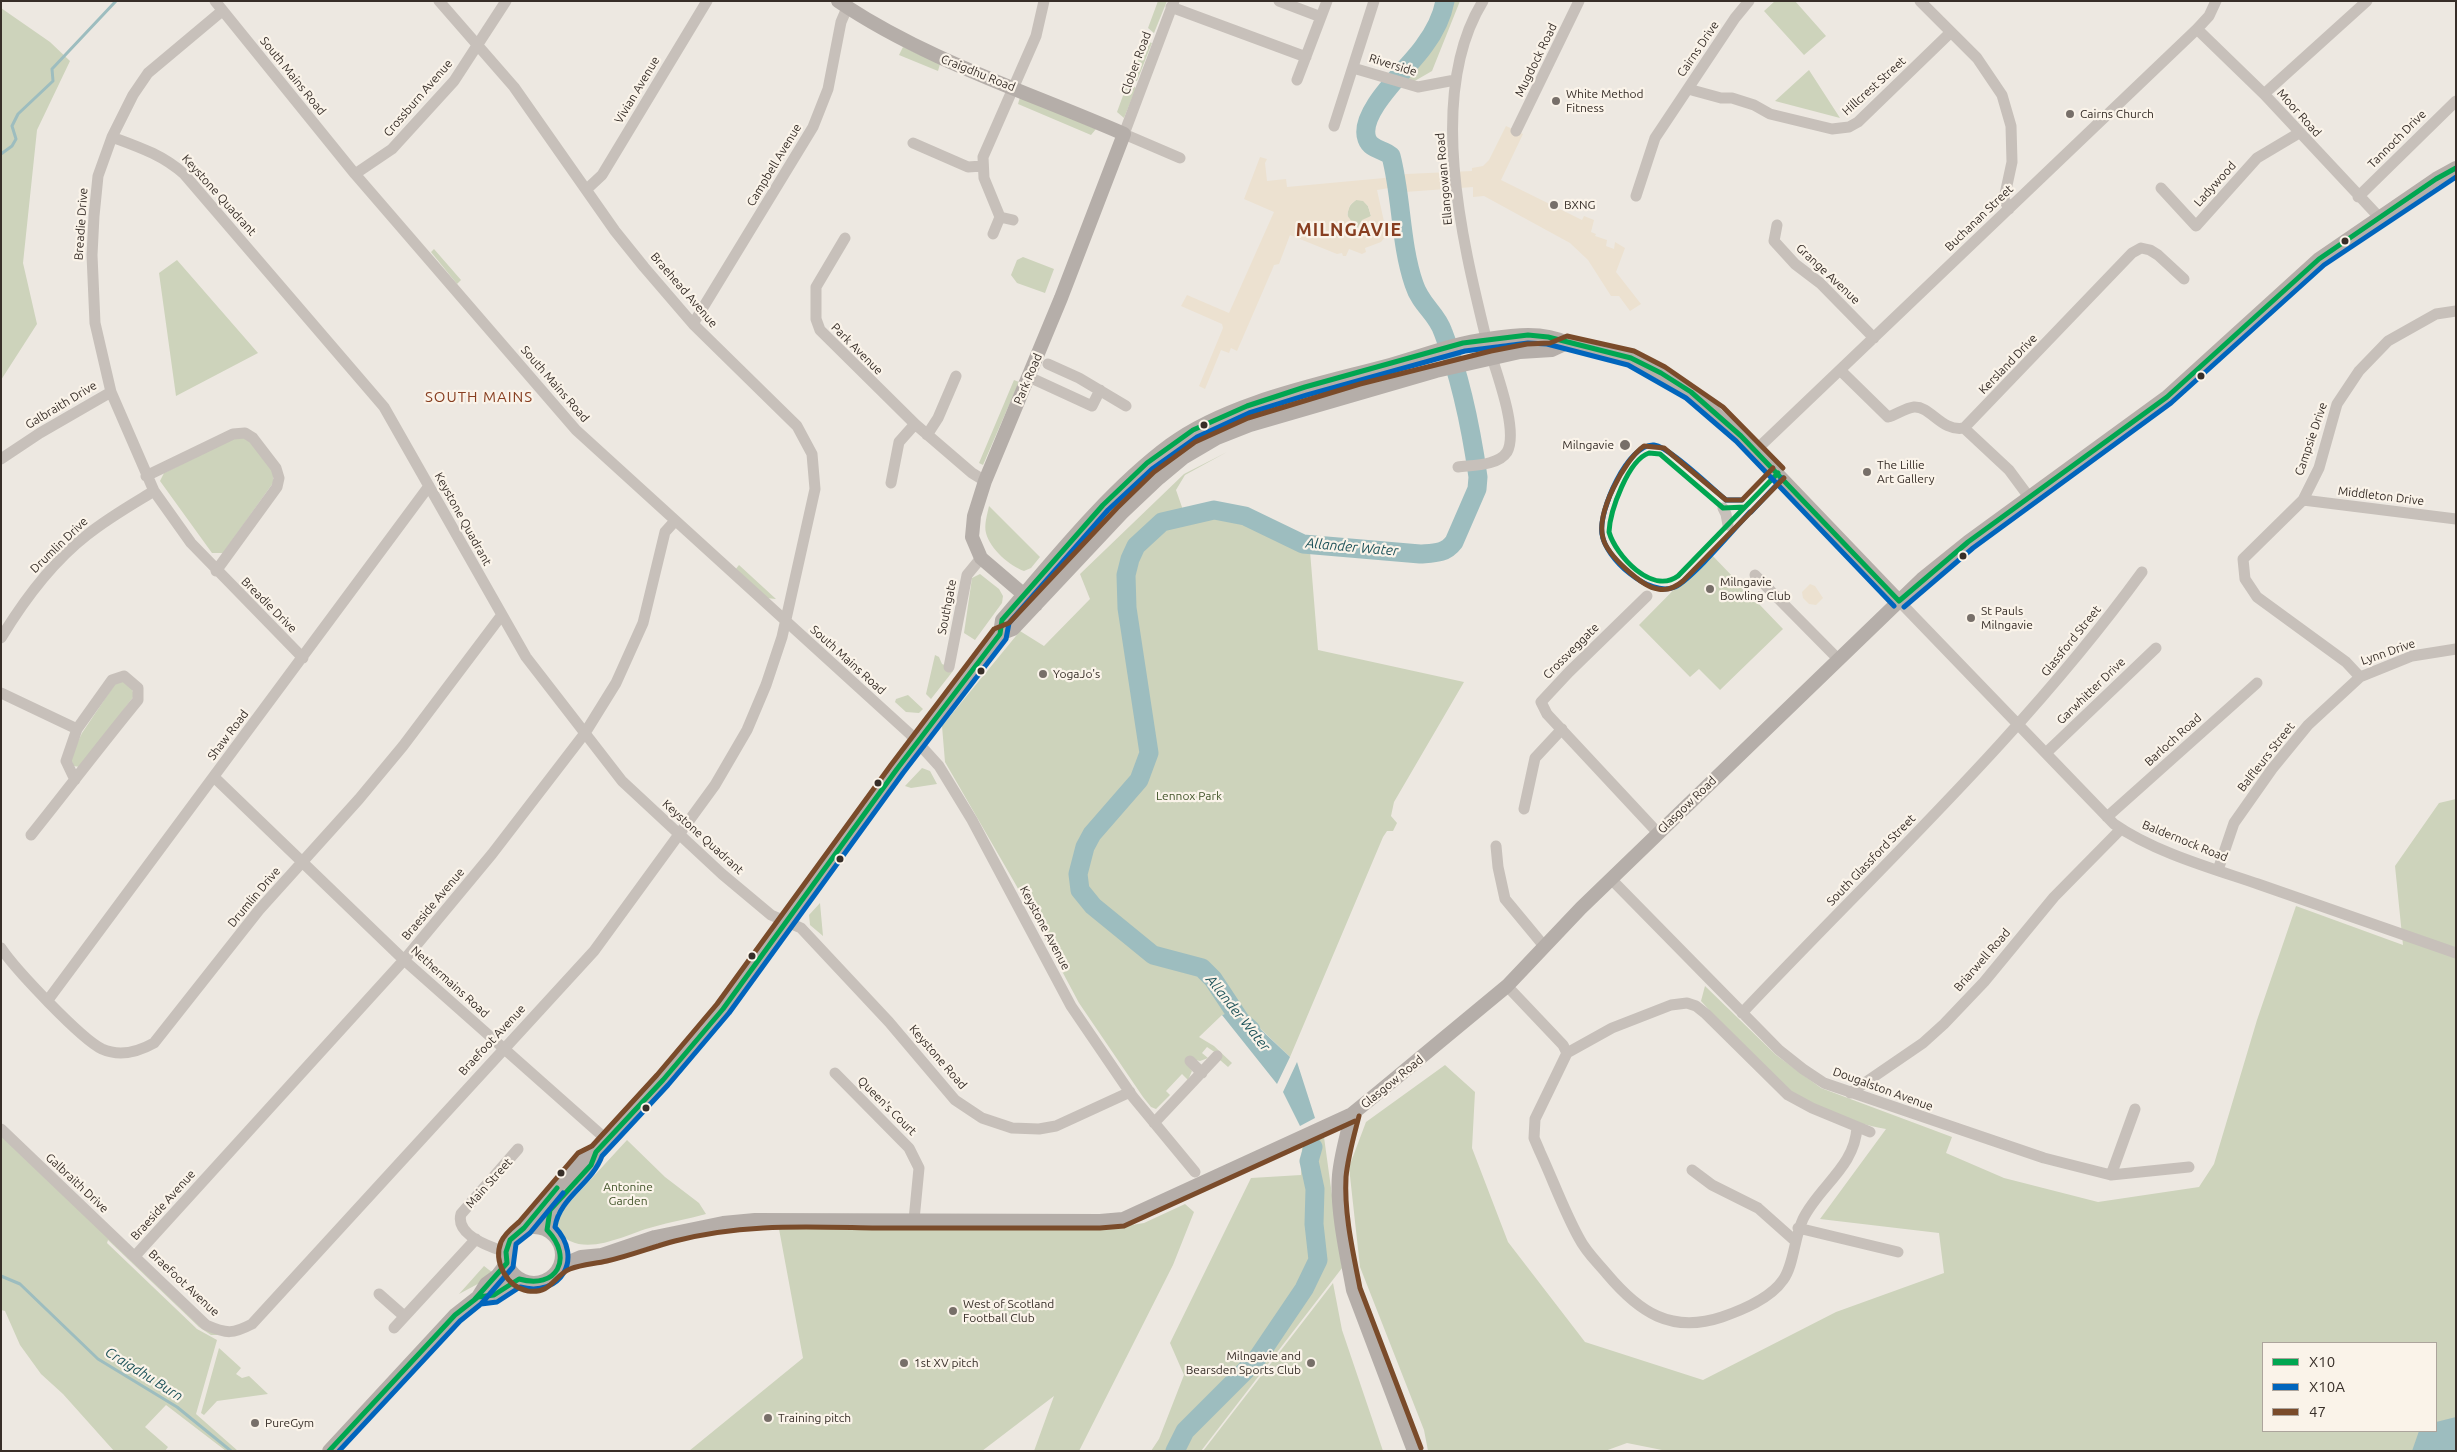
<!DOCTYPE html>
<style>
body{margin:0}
#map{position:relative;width:2457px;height:1452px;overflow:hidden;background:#ede8e1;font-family:Ubuntu,sans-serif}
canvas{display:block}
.frame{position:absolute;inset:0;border:2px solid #372e28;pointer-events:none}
.legend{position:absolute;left:2262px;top:1342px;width:175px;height:90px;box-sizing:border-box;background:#faf3e9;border:1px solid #aca49c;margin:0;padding:6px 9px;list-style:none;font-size:15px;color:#372e28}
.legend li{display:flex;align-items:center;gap:10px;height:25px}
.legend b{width:25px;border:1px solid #aca49c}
</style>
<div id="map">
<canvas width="2457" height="1452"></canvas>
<div class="frame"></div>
<ul class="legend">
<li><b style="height:6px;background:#00a651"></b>X10</li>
<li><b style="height:6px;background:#0065bd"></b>X10A</li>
<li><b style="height:6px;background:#7a4b2a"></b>47</li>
</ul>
</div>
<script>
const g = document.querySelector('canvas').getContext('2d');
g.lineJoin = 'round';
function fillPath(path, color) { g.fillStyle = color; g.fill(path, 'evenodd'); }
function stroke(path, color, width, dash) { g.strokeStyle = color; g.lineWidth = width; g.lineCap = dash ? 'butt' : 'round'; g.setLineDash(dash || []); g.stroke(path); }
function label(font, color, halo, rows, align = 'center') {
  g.font = font + ' Ubuntu,sans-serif'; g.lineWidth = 4.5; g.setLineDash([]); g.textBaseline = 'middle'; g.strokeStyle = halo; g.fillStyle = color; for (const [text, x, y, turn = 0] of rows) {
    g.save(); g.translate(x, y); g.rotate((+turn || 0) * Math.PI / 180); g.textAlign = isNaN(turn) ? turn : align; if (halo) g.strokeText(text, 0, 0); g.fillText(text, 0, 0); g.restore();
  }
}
const green = new Path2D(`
 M1158,1H1167L1154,33L1148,28Z
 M1450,1H1460L1432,71L1413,82L1405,78L1441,24Z
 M1775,1H1795L1826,36L1804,55L1764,11Z
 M1,8L50,42L70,61L37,130L23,263L37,324L1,380Z
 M1145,41L1152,43L1137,81H1135L1132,75Z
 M903,47L940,64L938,71L899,55Z
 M1809,70L1840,118L1775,101Z
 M1128,82L1136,88L1124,118L1117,112Z
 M1020,97L1096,129L1091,135L1018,104Z
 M1356,200H1363L1368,206L1371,216L1356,230L1350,227C1347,216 1345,208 1356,200Z
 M434,249L461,280L457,284L431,252Z
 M1023,257L1054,269L1045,293L1017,283L1011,275L1017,260Z
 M177,260L258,353L176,396L159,273Z
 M1014,380L1019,382L983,465L979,463Z
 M237,437H244L250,441L273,470V483L223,553H212L160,481L164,473Z
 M1227,452L1185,475L1176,490L1183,510L1233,506L1310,551L1318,650L1464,682L1394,802L1391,816L1397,823L1393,831H1387L1383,837L1290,1057L1240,1009L1222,1015L1199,1037L1214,1046L1232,1063L1228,1067L1220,1060L1222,1057L1207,1047L1202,1053L1208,1058L1200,1061L1196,1060L1189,1067L1192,1071L1188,1080L1182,1074L1166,1091L1170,1095L1156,1109L1151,1107L1143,1097L1079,1003L1016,885L945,762L942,726L1020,631L1044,646L1090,599L1080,574L1184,474Z
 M1139,479L1144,483L1052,578L1048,575Z
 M989,506L1040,557L1031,568L1024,571C1010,566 990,549 986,533C984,525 987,515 989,506Z
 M1710,553L1783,629L1720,690L1699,669L1690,677L1639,625Z
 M739,565L776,599L766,598L735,570Z
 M980,574L999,589L1003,596L1002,603L975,640L964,633L972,578Z
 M935,655L939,657L942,664L953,668V671L931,699L926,694Z
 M117,681L130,682L134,696L80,767L73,766L71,756L82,733Z
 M908,695L923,709L919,713L906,712L895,702L896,699Z
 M922,768L930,771L937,784L911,788L905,786Z
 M2456,799V1451H1667L1627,1443L1605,1451H1428L1424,1430L1360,1267L1349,1167L1366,1122L1445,1065L1475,1092L1472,1148L1508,1242L1585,1342L1703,1380L1836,1312L1944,1273L1939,1233L1820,1219L1886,1129C1851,1123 1805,1106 1778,1081C1751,1057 1726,1028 1701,1001L1705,986L1776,1055L1821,1088L1952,1137L1946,1153L2004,1178L2098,1202L2199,1187L2214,1164L2257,1020L2296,906L2403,945L2395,866L2439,803ZM2263,1343H2436V1431H2263Z
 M820,903L823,936L810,925L809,915Z
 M1,1136L218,1335H211L199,1327L108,1240L107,1243L197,1329L217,1340L196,1414L238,1451H226L166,1405L145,1427L168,1447L165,1451H114L63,1394L41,1374L20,1345L5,1311L1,1310Z
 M1324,1137L1342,1268L1201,1451H1151L1159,1439L1184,1375L1170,1343L1251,1178L1301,1175L1302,1148Z
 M627,1140L665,1177L699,1203L706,1214C688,1219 670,1222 653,1227C629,1233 595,1253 570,1241C563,1238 559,1231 556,1224L557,1216Z
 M1185,1204L1194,1212L1173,1265L1079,1451H1034L1054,1396L982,1451H689L803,1358L779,1229L1113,1228L1144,1223Z
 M484,1266L493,1273L487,1279L459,1294Z
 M1333,1283L1342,1330L1383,1451H1203Z
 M219,1348L241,1368L236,1374L242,1378L249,1376L268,1394L217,1401L204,1415L201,1413Z`);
const plaza = new Path2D(`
 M1506,126L1523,134L1501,180L1582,220L1584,216L1594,220L1591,232L1596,234L1595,236L1607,240L1606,246L1614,249L1615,242L1625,248L1616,272L1641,304L1630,311L1619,296H1611L1588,260L1570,243L1484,196L1473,197V187L1405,192L1402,186L1377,190L1387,235L1381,242L1365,248L1366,252L1362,254L1349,249L1346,256H1343L1342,253L1337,254L1290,235L1279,264L1274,265L1272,270L1237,351L1231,348L1229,353L1221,350L1205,389L1199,386L1223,328L1222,324L1181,306L1187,295L1229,313L1274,212L1244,199L1260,157L1267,159L1265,163L1267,181L1286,179L1287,187L1384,178L1406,174L1472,171V168L1483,166L1489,160ZM1356,200L1363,201L1368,206L1371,216L1362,220L1356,230L1350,227L1352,222L1347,215L1350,205Z
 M1810,584L1815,586L1823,598L1816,605L1809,604L1803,598L1802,592Z`);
const water = new Path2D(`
 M1239,1009L1290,1057L1277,1084L1222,1015Z
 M1297,1062L1315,1118L1300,1126L1283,1092Z
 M2456,1417V1451H2412L2419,1431H2436V1422Z`);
const stream = new Path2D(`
 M1,154L12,146L16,139L12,126L18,114L53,81L52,69L116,1
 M1,1276L20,1284L98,1359L177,1407L231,1451`);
const river = new Path2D(`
 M1251,1030L1240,1020L1213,979L1202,968L1153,955L1093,906L1080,890L1078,874L1085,847L1092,834L1139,780L1149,753L1127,608L1126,575L1130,559L1136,546L1162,522L1214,510L1245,516L1303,544L1420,554C1434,553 1445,554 1454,542L1477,489L1478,477C1471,428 1461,378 1443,332C1436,312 1421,306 1414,284C1400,243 1402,198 1391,156C1383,149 1371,150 1367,139C1357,112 1410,67 1424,46C1433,34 1442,17 1445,1
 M1175,1451L1185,1431L1256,1360L1304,1289L1318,1260L1314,1224L1315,1189L1309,1161L1313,1147`);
const minor = new Path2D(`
 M215,1L355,174L576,430L910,734L939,766L972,820L1071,1006L1133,1097L1195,1172
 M1174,1L1124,134L1180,158
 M1279,1L1321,17
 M1920,1L1977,58L2002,95L2011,126L2012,162L2004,199L2009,209
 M1171,7L1306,57
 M222,11L148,73L133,95L112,137L98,176L94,216L92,255L95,323L111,392L154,491L191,543L303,658
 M2197,29L2264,94L2379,217
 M1353,68L1418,87L1455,80
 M1297,80L1327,1
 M1688,89L1721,98H1732L1754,105L1770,114L1832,129L1849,127L1858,122L1951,32
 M2264,94L2367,1
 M1334,126L1374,1
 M1516,131L1579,1
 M112,137C139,147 163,155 184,174L384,407L526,657L622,781L722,874L771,915L801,928L889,1022L955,1100L982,1118L1012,1128L1039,1129L1056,1126L1130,1092
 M913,143L968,167L982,166
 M355,174L392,149L454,81L506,1
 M2161,188L2196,226L2257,158L2299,133
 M587,189L602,175L707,1
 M1636,196L1655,138L1735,18L1749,1
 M2358,197L2456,101
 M1000,217L1013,220
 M1777,225L1774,241L1795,264L1820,283L1874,338
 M993,234L1000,217L984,178L983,157L1036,36L1044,1
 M845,238L816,287V319L820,330L915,424L972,473L985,481
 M693,324L813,127L828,89L841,22L847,8
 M1048,364L1079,378L1126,406
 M1840,370L1888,417C1896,415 1905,408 1914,407C1931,406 1941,432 1964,428L2132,253L2141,248L2150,250L2158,255L2184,279
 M1029,377L1092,406L1100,390
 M1964,428L2009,470L2029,497
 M927,435L938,418L956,376
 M1755,451L2197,29L2209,16L2216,1
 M1,459L40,433L111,392
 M1458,467C1472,465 1498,466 1507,452C1520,429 1492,362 1486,338C1462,240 1426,93 1483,1
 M146,476L233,434L245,433L253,438L276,468L279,478L277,487L216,571
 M891,483L899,442L915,424
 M2303,500L2456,519
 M1723,508L1726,514L1728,525
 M1755,575L1839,660
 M1647,596L1569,672L1541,702L1547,714L1658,833
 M1899,601L2114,824C2154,852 2211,868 2258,884C2324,907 2390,930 2456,953
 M1,638C24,600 51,563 87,535C108,518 131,505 154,491
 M949,667L967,575L981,558
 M2360,677L2346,662L2257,597L2245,579L2243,559L2303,500L2319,468L2337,404L2359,371L2388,341L2436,314L2456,311
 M1,693L77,729
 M2046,753L2156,648
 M214,777L404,960L607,1140
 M1524,809L1535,758L1562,729
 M2107,817L2257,683
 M31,835C67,790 102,744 138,700V688L124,676L112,680L77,729L66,761L75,780
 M1496,846L1498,867L1505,899L1544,946
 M2218,870L2234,823L2272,769L2308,725L2360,677L2412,656L2456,649
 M1611,879L1779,1050L1803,1069L1824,1083L2044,1158L2111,1175L2189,1167
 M1,948C15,969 81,1039 102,1049C120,1057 138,1052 154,1043L259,910L359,799L403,746L501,616
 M1507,986L1563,1045L1567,1053L1535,1119L1534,1138L1540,1152C1553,1180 1564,1211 1579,1238C1586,1252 1597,1262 1607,1274C1639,1312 1671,1334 1722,1317C1742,1310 1770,1299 1783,1280C1794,1265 1794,1238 1803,1219C1819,1186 1855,1167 1857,1127
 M48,1000L429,486
 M1742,1013C1879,868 2025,733 2142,572
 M1567,1053L1612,1028L1671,1005L1687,1003L1696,1006L1706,1014L1788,1095L1812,1108L1870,1132
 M1190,1061L1202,1073
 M835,1073L909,1148L919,1168L914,1220
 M1850,1093L1923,1043L1944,1024L1984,982L2054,897L2121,829
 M1154,1123L1217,1056
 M1,1129L206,1325C227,1334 233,1334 252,1324L594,951L715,785L747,730L766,685L782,637L815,489L812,454L797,426L693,324L644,267L615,231L514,87L439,1
 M1692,1170L1712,1185L1758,1208L1794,1240
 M2111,1175L2135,1109
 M1798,1228L1898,1252
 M506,1252C490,1247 455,1235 461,1214L518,1149
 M135,1256L404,960L492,854L585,733L616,683L643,623L665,532L674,522
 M379,1294L404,1316
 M394,1328L476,1239`);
const major = new Path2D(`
 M838,1C925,60 1028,92 1124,134L1061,298L985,481L974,516L972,537L981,558L1036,605
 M1000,634L1013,629L1122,513L1159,478L1183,458L1217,438L1250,425L1436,371L1520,352L1552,350L1567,343
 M1352,1114C1347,1134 1341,1154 1339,1175C1336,1208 1347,1257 1353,1290L1414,1451
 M506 1255a28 28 0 1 1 56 0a28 28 0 1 1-56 0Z
 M524,1228L583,1158L596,1152
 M547,1230L550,1210L591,1165L596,1152L663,1080L723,1009L897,769L1000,634L1002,620C1051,563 1109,490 1170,445C1228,402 1320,384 1390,365C1422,356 1455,343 1488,339C1514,335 1543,331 1567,343L1631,358L1661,373L1691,392L1741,436L1899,601
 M560,1266L581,1257L602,1255L655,1237L723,1223L755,1220L1100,1221L1123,1219L1352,1114L1379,1092L1507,986L1581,908L1922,579L1968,542L2167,397L2319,259L2436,179L2456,168
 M478,1297L494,1295L519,1279
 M329,1451L455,1315L478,1297L486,1284L497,1276L507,1263`);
const bus1 = new Path2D(`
 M1649,453L1660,454L1723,508L1745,507L1678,576C1652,595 1616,556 1609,532C1610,511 1628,460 1649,453Z
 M1745,507L1778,473
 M1899,601L1968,542L2167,397L2319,259L2436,179L2456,168
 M475,1299L507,1263L506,1252L510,1240L524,1228L557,1188
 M329,1451L455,1315L478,1297L494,1295L519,1279C557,1290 574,1258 547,1230L550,1210L591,1165L596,1152L663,1080L723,1009L897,769L1000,634L1002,620L1103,505L1147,463L1193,430L1247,406L1305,387L1463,343L1528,335L1548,337L1631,358L1661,373L1691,392L1741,436L1899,601`);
const bus2 = new Path2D(`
 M1742,500H1726C1713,489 1668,446 1654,445C1628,443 1598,511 1602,534C1605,558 1649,598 1675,587C1692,579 1735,528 1750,512
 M1751,512L1783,478
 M1904,607L1973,548L2171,403L2324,265L2456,177
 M481,1304L513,1267L516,1244L530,1233L563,1193
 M339,1451L460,1321L481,1304L497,1302L520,1287C561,1298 584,1258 555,1227C559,1198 592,1184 602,1156L668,1085L729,1013L903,773L1006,639L1009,623L1108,510L1152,469L1197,437L1249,413L1307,395L1465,351L1528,343L1547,344L1628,365L1686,398L1736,441L1894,606`);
const bus3 = new Path2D(`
 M1773,468L1742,500H1726L1664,448L1644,446C1624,460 1596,513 1603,538C1607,555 1642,587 1658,589C1668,591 1676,587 1683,581L1784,478
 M1359,1116C1354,1136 1348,1156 1346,1177C1344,1214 1353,1252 1360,1288L1421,1448
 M1355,1121L1124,1226L1100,1228C1026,1228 952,1228 877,1228C808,1227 743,1223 675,1241C652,1247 630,1256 607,1261C594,1264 582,1264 570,1269C553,1276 552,1294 528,1291C507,1287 493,1262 501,1242C505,1233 512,1228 519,1222L578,1153L592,1146L657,1075L717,1004L891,765L994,629L1009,623L1117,508L1154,472L1195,442L1248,418L1360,384L1491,351L1527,344L1550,343L1567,336L1634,351L1665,367L1723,407L1783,468`);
const markers = [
 [1556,101,5,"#776f69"],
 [2070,114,5,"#776f69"],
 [1554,205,5,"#776f69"],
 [2345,241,4.5,"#372e28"],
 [2201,376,4.5,"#372e28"],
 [1204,425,4.5,"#372e28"],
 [1625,445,6,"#776f69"],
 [1867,472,5,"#776f69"],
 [1963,556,4.5,"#372e28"],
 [1710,589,5,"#776f69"],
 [1971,618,5,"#776f69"],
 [981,671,4.5,"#372e28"],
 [1043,674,5,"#776f69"],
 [878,783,4.5,"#372e28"],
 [840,859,4.5,"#372e28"],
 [752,956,4.5,"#372e28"],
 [646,1108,4.5,"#372e28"],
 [561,1173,4.5,"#372e28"],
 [953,1311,5,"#776f69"],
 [904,1363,5,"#776f69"],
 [1311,1363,5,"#776f69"],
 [768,1418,5,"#776f69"],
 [255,1423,5,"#776f69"]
];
const streetNames = [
 ["Cairns Drive",1698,49,-56],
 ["Mugdock Road",1536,60,-64],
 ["Clober Road",1136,63,-70],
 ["Riverside",1393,65,17],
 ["Craigdhu Road",978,73,22],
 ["South Mains Road",293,76,51],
 ["Hillcrest Street",1874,86,-42],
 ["Vivian Avenue",637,90,-59],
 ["Crossburn Avenue",418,98,-49],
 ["Moor Road",2299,113,48],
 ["Tannoch Drive",2397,139,-45],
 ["Campbell Avenue",774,165,-59],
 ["Ellangowan Road",1444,179,-95],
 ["Ladywood",2215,184,-48],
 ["Keystone Quadrant",219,195,48],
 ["Buchanan Street",1979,218,-44],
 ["Breadie Drive",81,224,-86],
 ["Grange Avenue",1828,274,43],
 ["Braehead Avenue",684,290,49],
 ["Park Avenue",857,349,45],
 ["Kersland Drive",2008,364,-46],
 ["Park Road",1028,379,-67],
 ["South Mains Road",555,384,49],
 ["Galbraith Drive",61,405,-31],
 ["Campsie Drive",2311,439,-71],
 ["Middleton Drive",2381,496,7],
 ["Keystone Quadrant",463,519,61],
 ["Drumlin Drive",59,545,-44],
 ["Breadie Drive",269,605,45],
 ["Southgate",947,607,-79],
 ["Glassford Street",2071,641,-51],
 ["Crossveggate",1571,651,-45],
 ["Lynn Drive",2388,652,-19],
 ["South Mains Road",848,660,42],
 ["Garwhitter Drive",2091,691,-44],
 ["Shaw Road",228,735,-53],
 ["Barloch Road",2173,740,-42],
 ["Balfleurs Street",2266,757,-52],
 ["Glasgow Road",1687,805,-44],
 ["Keystone Quadrant",703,837,42],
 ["Baldernock Road",2185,841,22],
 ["South Glassford Street",1871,860,-46],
 ["Drumlin Drive",254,897,-50],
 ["Braeside Avenue",433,904,-50],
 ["Keystone Avenue",1045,928,62],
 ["Briarwell Road",1982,960,-49],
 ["Nethermains Road",450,982,42],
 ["Braefoot Avenue",492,1040,-47],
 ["Keystone Road",938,1057,49],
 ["Glasgow Road",1392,1082,-39],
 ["Dougalston Avenue",1883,1089,20],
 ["Queen's Court",887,1106,45],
 ["Galbraith Drive",77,1183,43],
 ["Main Street",489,1183,-48],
 ["Braeside Avenue",163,1205,-48],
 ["Braefoot Avenue",184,1283,43]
];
const poiNames = [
 ["White Method",1566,94],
 ["Fitness",1566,108],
 ["Cairns Church",2080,114],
 ["BXNG",1564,205],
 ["Milngavie",1614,445,"right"],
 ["The Lillie",1877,465],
 ["Art Gallery",1877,479],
 ["Milngavie",1720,582],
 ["Bowling Club",1720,596],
 ["St Pauls",1981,611],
 ["Milngavie",1981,625],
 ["YogaJo's",1053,674],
 ["West of Scotland",963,1304],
 ["Football Club",963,1318],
 ["Milngavie and",1301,1356,"right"],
 ["Bearsden Sports Club",1301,1370,"right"],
 ["1st XV pitch",914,1363],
 ["Training pitch",778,1418],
 ["PureGym",265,1423]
];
const parkNames = [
 ["Lennox Park",1189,796],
 ["Antonine",628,1187],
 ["Garden",628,1201]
];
const waterNames = [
 ["Allander Water",1352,547,5],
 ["Allander Water",1238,1013,51],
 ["Craigdhu Burn",144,1374,32]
];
const quarterNames = [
 ["SOUTH MAINS",479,397]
];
const districtNames = [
 ["MILNGAVIE",1349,230]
];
fillPath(green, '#cdd3bb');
fillPath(plaza, '#ece1d0');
fillPath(water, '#9dbdbf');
stroke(stream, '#9dbdbf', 3);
stroke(river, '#9dbdbf', 19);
stroke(minor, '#c7c0ba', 11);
stroke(major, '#b5aea9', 14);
stroke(bus1, '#00a651', 5);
stroke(bus2, '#0065bd', 5);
stroke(bus3, '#7a4b2a', 5);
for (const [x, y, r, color] of markers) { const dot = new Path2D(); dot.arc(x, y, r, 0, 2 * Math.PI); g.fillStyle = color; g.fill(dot); stroke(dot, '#faf3e9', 2); }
label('12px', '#372e28', '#faf3e9', streetNames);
label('12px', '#372e28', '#faf3e9', poiNames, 'left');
label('12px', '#44562c', '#faf3e9', parkNames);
label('italic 14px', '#1d5259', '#faf3e9', waterNames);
g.letterSpacing = '1px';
label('15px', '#873e20', '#faf3e9', quarterNames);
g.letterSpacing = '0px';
g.letterSpacing = '1px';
label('bold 18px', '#873e20', '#faf3e9', districtNames);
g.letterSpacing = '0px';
</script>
